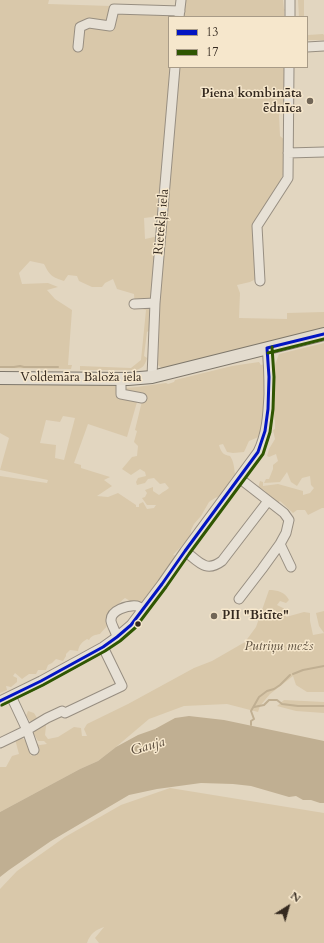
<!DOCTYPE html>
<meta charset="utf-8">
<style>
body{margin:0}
#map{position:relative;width:324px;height:943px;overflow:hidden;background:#e2d6c0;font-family:Cardo,serif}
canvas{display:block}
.legend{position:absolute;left:168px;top:16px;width:140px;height:52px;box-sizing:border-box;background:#f6e7cc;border:1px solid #a89b87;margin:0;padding:5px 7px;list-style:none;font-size:12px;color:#34291f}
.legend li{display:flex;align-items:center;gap:8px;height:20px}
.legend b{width:20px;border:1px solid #a89b87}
.north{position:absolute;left:268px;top:887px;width:40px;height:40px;-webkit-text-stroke:3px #f6e7cc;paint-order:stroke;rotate:37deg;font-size:11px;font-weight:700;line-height:16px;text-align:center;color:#34291f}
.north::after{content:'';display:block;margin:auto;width:14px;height:18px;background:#34291f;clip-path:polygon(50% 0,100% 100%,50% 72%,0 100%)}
</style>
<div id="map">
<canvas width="324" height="943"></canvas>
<ul class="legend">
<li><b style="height:5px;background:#0315c3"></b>13</li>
<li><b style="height:5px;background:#2f5601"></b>17</li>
</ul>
<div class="north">N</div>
</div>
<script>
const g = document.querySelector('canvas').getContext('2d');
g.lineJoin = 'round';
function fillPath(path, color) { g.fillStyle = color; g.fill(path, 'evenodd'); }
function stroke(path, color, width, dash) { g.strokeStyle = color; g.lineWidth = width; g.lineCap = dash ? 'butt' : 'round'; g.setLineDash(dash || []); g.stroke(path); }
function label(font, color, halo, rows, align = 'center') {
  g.font = font + ' Cardo,serif'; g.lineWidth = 3; g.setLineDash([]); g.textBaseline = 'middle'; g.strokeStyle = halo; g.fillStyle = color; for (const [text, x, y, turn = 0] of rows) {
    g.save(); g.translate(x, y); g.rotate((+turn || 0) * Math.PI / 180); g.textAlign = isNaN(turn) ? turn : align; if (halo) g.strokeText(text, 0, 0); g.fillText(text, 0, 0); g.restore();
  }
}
const green = new Path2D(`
 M0,0H49L48,4L175,8V17H169V67H173L160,216L144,218L145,239L159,236L151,329L147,332L144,356L147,358C145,365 143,368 136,370H80V366L131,368L141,360L146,310L135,307L134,294L117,289L113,279L105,283L102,287H92L79,281L77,276L68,275L64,281C52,277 50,276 44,264L30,261L19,273L22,284L48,283L58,287L47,290L55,299L72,310L68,365H72L71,369L0,368Z
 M184,0H283L284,9L285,10L284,11V17H182Z
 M298,0H304V17H299Z
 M323,34L324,35V40H308V35Z
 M178,67H284V100L281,111L279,115L280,136L287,142V166L281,179L283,184L255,226L258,278L250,282L237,285L240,293L239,318L287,319V313L324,312V329L164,370L158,365L156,360L159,304Z
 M324,343V508H322L308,515L305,510H297L293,513L280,501L276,504L264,490L258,488L260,481L263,482V486L278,484L303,491V495L310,493L314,488L311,485L310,476L302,478L297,486L291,482L287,472L280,482L264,483L266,479H269L273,469V465L278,461L276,454L269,457L267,456L269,449L275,439L273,430L275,429V422L273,410V370L279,354Z
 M259,362L261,365L265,364C267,388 264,413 261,436L249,441L244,452L233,453L227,452L223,444L219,445C221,452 223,455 230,456C234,462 234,467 235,474L230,480L229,488L220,496L215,498L209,502L201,516L194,524L191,530L190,537L173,555L179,556L152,593L147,595L142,606L132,602L125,598C114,607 116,609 110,621C108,626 103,630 100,634C95,635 92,635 89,640L87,639C82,642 79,645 78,651L70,650L66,654V656L63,661L56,659L52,663L48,665L46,670H38L36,674H29L22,679L15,673L13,676L17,678V682L11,687L6,686L7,690L0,693V476L47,483L48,480L0,470L9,438L0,433V382L117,384L119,387L117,398L137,402L127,437L88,424L74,463L81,465V468L110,477L104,480L112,486L97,496L108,497L118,493L136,505V507H139V504L143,502L147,509L154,508L156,505H147L142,498L145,497L147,493L145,490L153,487V491L159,495C160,494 168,489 169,488L165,483L160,484L154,478L148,479L145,483L137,485L136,482L138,478L146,476L145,472L140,469L131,475L122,469L132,457L137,456L138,446L134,442L137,431L135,430L143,397L127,392L125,388L137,387L166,383L168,384L174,382L175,380L232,366ZM63,416L75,418L64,460L55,458L56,445L40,443L46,420L60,422Z
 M269,590C277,590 285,592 289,600L286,603L280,601L277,605L285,609L286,617L304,612L310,613V621L313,635L324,633L319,626L316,613L324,611V692H307L296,685L293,676L270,694L260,706L258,712L227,704L184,706L149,719L116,747L98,761L80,769L0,812V767H6L12,756L19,754L15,739L18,736L25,740L33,749L30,755L34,756L36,754L35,751L34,744H37L40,745L47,744L44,741H38L31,729L33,723L29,720L26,716L28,711L34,713L37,718L44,719L46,726L45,735L48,739L58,737L74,727L81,728L82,736H87L84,729L87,724L128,704L194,668L212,661L245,642L256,627Z
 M284,700L324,702V713L296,711L277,706Z
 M170,788L324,813V943H99L95,938L104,927C95,930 90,934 87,943H0V889L17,871L65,837L121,805Z`);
const water = new Path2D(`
 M189,716L224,720L324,741V803H320L311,800H303L296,796L289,797L251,786L233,784L201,783L157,789L129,795L51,841L9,870L0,877V812L80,769L98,761L116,747L138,735L155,729L175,718Z`);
const stream = new Path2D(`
 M0,367H14L20,366L24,367H58
 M293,674L303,670L324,666
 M254,707L264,705L269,700H277L282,704L298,706H324
 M251,725V721L254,719L251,711L259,697L267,691L274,689L280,685L290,675`);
const minor = new Path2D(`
 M290,0V17
 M179,17L181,0
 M78,47L80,27L89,23L110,26L114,9L180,11
 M307,47L324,46
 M288,153L324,152
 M260,281L257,226L288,178L289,67
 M134,304L155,303
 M152,377L155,303L175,67
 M121,379V394L142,398
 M280,544L291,567
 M185,551C199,562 206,573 222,561L268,501
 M239,599L262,569L280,544L286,533L289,520L284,513L239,478
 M117,637C116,632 112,626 111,621C110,610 128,605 137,606C139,607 141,608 143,609
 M11,696L27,730L47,718L62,711L65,713L122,686L103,647
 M0,701L41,681L103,647L117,637L131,625L162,584L185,551L258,452C267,434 268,414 269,394C269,379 269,364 267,348
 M0,743L27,730L34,750`);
const major = new Path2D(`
 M0,378L128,379L152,377L324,334`);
const bus1 = new Path2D(`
 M267,348L324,334
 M0,701L41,681L103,647L117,637L131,625L162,584L185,551L258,452L265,431L268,409L269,377L267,348`);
const bus2 = new Path2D(`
 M268,353L324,339
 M2,705L43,685L105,651L120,641L135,628L166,587L189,554L263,454L270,432L273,409L274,377L272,347`);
const markers = [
 [310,101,4,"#716657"],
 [214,616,4,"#716657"],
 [138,624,3.5,"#34291f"]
];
const poiNames = [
 ["Piena kombināta",302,94],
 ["ēdnīca",302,109],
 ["PII \"Bitīte\"",222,616,"left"]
];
const streetNames = [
 ["Rietekļa iela",162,222,-85],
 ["Voldemāra Baloža iela",81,378]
];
const parkNames = [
 ["Putriņu mežs",279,647]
];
const waterNames = [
 ["Gauja",148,747,-16]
];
fillPath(green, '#d9c8aa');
fillPath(water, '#c0af92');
stroke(stream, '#c0af92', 2);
stroke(minor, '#978e81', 11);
stroke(major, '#7e776b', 14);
stroke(minor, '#e7e1d6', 9);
stroke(major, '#e3dccf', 12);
stroke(bus1, '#0315c3', 3);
stroke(bus2, '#2f5601', 3);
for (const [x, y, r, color] of markers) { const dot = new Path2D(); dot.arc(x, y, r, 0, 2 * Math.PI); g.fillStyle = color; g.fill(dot); stroke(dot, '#f6e7cc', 1.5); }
label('bold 13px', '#34291f', '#f6e7cc', poiNames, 'right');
label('13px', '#34291f', '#f6e7cc', streetNames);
label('italic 13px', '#5b4e3d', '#f6e7cc', parkNames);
label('italic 14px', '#5a4c3c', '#f6e7cc', waterNames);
</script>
